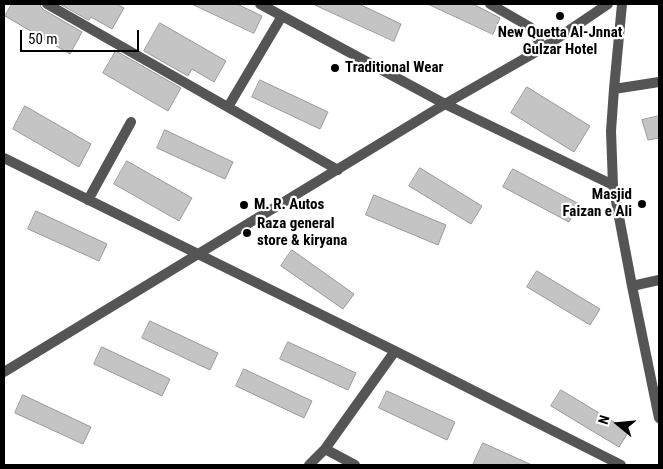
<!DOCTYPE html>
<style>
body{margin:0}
#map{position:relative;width:663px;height:469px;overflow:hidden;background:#fff;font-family:"Roboto Condensed",sans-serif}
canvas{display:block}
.frame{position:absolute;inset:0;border:5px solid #000;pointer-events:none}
.north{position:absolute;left:593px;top:399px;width:50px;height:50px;-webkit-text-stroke:4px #fff;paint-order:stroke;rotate:287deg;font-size:14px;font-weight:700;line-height:20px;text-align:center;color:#000}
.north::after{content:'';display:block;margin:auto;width:18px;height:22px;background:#000;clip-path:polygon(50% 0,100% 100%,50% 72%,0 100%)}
.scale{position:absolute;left:20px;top:30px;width:119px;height:22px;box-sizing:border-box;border:2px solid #000;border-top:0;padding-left:6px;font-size:15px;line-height:18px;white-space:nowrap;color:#000;-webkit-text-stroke:4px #fff;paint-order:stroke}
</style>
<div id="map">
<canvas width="663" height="469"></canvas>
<div class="frame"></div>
<div class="north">N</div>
<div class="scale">50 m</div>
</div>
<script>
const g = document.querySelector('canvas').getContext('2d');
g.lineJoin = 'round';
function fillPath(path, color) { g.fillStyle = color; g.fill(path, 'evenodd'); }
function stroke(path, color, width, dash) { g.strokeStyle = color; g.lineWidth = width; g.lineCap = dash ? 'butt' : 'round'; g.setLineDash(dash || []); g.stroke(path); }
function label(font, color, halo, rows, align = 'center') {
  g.font = font + ' "Roboto Condensed",sans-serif'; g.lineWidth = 4.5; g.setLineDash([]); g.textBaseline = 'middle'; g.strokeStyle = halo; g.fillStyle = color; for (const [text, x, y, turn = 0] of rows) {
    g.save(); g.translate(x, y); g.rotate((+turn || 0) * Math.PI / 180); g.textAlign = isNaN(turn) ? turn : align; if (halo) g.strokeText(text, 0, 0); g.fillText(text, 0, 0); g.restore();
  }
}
const building = new Path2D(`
 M12,4H40L41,7L44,10L82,32L70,54L5,16Z
 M60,4H117L124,8L112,29L91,17L89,20Z
 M192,4H237L262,16L254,33Z
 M313,4H359L401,24L394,41Z
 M428,4H473L500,18L493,34Z
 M160,23L226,61L214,82L192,69L188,76L144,51Z
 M116,51L181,88L168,111L103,73Z
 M260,80L328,112L320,129L252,97Z
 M527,87L590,126L574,152L511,113Z
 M25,106L91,144L79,167L13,129Z
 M659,116V138L648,140L642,120Z
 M165,130L233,162L225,179L157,148Z
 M127,161L192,198L179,221L114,184Z
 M420,168L482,206L471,224L409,186Z
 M513,169L579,204L569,222L503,187Z
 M374,195L446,225L438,245L366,215Z
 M36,211L107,244L99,261L28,229Z
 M292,250L354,294L343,309L281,266Z
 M537,271L600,309L590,325L527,287Z
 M150,321L218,353L210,370L142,338Z
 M288,342L356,373L348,390L280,359Z
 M102,347L170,379L162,396L94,364Z
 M244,369L312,401L304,418L236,386Z
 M561,390L629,431L619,447L551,406Z
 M387,391L455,422L447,440L379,408Z
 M23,395L91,427L83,444L15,413Z
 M483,443L532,465H473Z`);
const minor = new Path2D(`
 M47,4L338,170
 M260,4L445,104L613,185
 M490,4L530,27L543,48L608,4
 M622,4L614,89L611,131L613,185L632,286L659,418
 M614,89L659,82
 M228,107L282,16
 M4,158L198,254L395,351L621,465
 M88,200L131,122
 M632,286L659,280
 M4,372L445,104L543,48
 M325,449L355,465
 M309,465L325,449L395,351`);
const markers = [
 [560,16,5,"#000"],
 [335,68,5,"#000"],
 [642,204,5,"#000"],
 [244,205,5,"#000"],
 [247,233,5,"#000"]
];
const poiNames = [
 ["New Quetta Al-Jnnat",560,33,"center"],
 ["Gulzar Hotel",560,50,"center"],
 ["Traditional Wear",345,68],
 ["Masjid",632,195,"right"],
 ["Faizan e Ali",632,212,"right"],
 ["M. R. Autos",254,205],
 ["Raza general",257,224],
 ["store & kiryana",257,241]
];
fillPath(building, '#c4c4c4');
stroke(building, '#999', 1);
stroke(minor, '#555', 10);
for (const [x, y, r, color] of markers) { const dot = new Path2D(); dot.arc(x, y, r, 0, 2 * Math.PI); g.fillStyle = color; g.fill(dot); stroke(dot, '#fff', 2); }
label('bold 15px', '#000', '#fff', poiNames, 'left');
</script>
